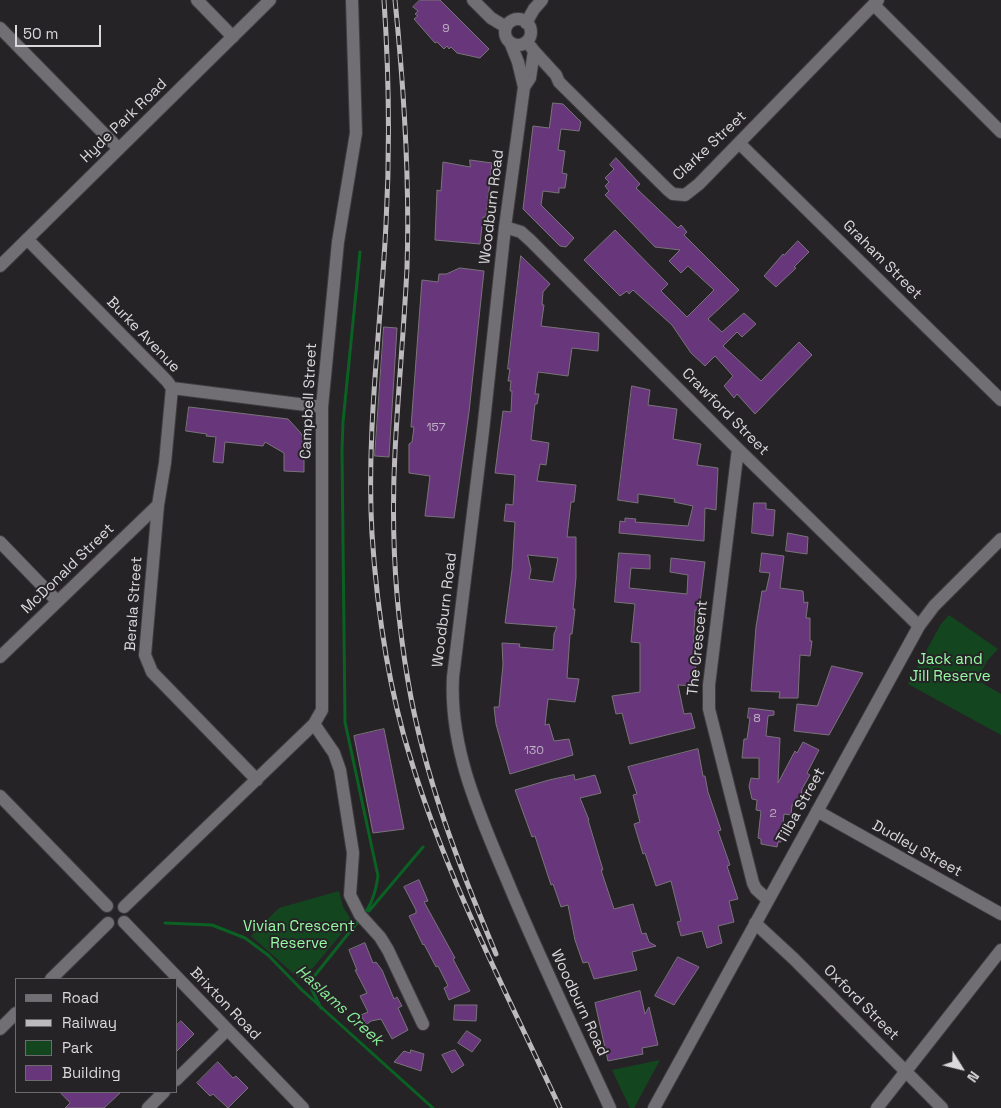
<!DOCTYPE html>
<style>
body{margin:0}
#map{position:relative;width:1001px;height:1108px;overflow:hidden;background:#262327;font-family:"Space Grotesk",sans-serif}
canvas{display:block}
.legend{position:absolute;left:15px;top:978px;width:162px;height:115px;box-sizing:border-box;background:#262327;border:1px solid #6e6b6f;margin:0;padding:6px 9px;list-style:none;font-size:15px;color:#dad8db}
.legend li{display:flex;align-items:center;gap:10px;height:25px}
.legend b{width:25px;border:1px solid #6e6b6f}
.north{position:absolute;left:936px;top:1043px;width:50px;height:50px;-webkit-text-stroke:4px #262327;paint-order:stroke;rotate:126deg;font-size:14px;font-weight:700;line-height:20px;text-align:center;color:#dad8db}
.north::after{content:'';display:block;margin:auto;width:18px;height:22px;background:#dad8db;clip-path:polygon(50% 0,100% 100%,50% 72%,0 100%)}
.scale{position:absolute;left:15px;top:25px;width:86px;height:22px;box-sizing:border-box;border:2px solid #dad8db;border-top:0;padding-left:6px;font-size:15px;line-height:18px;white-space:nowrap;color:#dad8db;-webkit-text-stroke:4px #262327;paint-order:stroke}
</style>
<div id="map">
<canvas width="1001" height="1108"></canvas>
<ul class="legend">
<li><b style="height:6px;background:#726f74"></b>Road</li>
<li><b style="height:6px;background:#bcbabd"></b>Railway</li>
<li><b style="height:14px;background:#13461e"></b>Park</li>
<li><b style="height:14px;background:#68367b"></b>Building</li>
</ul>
<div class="north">N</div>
<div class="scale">50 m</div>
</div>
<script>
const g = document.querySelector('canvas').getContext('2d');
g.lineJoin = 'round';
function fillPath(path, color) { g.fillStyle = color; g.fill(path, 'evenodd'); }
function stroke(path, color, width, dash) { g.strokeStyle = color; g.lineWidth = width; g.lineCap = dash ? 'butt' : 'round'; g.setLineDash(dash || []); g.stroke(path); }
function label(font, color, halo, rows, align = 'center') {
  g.font = font + ' "Space Grotesk",sans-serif'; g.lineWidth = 4; g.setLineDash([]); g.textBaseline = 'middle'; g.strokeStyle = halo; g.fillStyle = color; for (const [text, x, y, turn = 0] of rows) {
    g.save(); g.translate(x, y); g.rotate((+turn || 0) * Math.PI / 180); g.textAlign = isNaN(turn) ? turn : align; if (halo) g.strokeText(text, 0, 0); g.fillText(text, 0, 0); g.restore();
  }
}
const green = new Path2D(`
 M949,615L998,649L987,661L977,680L1001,694V735L908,684L941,624Z
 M339,891L343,907L352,921L302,981L251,936L279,908Z
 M660,1060L634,1108H630L612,1070Z`);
const stream = new Path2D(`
 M360,252L343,422L342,450L345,722L378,876C376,890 373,903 364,914
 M369,911L423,847
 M165,923L212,925L245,938L268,955L302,990L433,1108
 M321,1008L311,988L312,979L360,919`);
const building = new Path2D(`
 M420,0H440L489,49L480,58L457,53L451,47L449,49L447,46L444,49L437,42L435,43L414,19L418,16L415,14L418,11L413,7Z
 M553,103L563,104L581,122L579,131L561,129L558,150L565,151L562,173L567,174L565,188H559V193L543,191L541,205L574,238L566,247L560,246L523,209L533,126L549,128Z
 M616,158L640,184L636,188L678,228L681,225L687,232L684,235L739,290L708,319L722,332L744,313L756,324L742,337L737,332L723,346L761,381L799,342L812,355L755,414L737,394L734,398L724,386L733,376L715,356L705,366L691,353L672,325L633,290L629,294L627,291L620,296L584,260L615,230L668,284L661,291L687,317L714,290L688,266L681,273L669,261L680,250L655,247L605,195L609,191L605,186L609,182L605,178L614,169L610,165Z
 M470,160L492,163L486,217H483L480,244L435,240L437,190L441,191L443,162L470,167Z
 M798,241L809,252L794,267L796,268L776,287L764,276L783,254L784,255Z
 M521,256L550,284L543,292L542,305H544L541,326L599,333L598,351L572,348L568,376L538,372L535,394H539L537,404H535L531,440L549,443L546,465L540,464L537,481L576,485L574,502H571L567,537H576V578L573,609H575L572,634H570L567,678L579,679L575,702L548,699L545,725L549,724L554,741L569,739L573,755L510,774L496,724L494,707H499L503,664L502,643L520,644L519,647L553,650L554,634L557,627L505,623L512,570L515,522L504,521L506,504L513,505L515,475L495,473L503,411L511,412L512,391H510L511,381H508L510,369H508ZM528,555L558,558L553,582L529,579L531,570Z
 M460,268L484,271L469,412L454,518L425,516L430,476L409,473V444L412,442L414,427H411L422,280L438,282L439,274H446Z
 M384,327L397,328L389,457L375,456Z
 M632,386L650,390L648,405L677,409L673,439L701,444L697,465L718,468L716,510L705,508L704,541L619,533L620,521L625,522V518L636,519L635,522L688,526L693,506L674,502L675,499L638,494V503L618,500Z
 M189,407L288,419L300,432L304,439V472L284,471V453L265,442L263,446L225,442L223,463L213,462L216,437L206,436L207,434L186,431Z
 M754,503H766V509L775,510L773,536L752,533Z
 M788,533L808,537L807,554L786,551Z
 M619,553L650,555V569L631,568L629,588L687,594L688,575L670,572L671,558L705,562L699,610H695L693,657L696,658L695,686L678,685L684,714L691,713L695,728L630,744L622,713L616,714L612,696L640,692V643L631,642L635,604L615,602Z
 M762,553L784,556L780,588L803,591L804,603L808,602L806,618H810V641H812L810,656L800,655L798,698H779L780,692L751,691L756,627L762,591H766L770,573L760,572Z
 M832,666L863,673L829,735L794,731L797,704L817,706Z
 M749,708L774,711V715L768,716L766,736L780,738L778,783L795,751L797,753L803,742L819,750L807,773L810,775L802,789L800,806L792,805L791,815L784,814L781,842H778L777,847L761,844V839L758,838L761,811L756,810L757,800L752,799L749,786L751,778L759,779V758H742L744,739H747L750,718H748Z
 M384,729L404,829L373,833L354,736Z
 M698,749L703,776H705L708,792L721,830L718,831L730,865L727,866L738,899L729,901L734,922L718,926L722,943L707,948L702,931L681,936L677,922L681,921L671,881L656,886L645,853L643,854L634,824L640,822L633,795L637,794L628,767Z
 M574,775L575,780L595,775L601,793L580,798L589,820H588L603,870H601L614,909L633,904L642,934L646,933L649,942L656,946L632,952L637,970L594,979L588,962L583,963L575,940L568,905L561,907L553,884L551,885L535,836L532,837L515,790L549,780Z
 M419,880L428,901L424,902L455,958L453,959L470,991L449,1000L444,988L448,986L438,966L436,967L424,944L423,945L409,916L416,913V910L404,887Z
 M365,943L373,963L376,962L382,970L394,999L397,997L402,1006L398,1008L408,1030L392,1039L381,1019L371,1021L366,1025L361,1015L368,1012L360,996L367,993L355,970H357L349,950Z
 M678,957L699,967L674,1005L655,996Z
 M640,991L645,1014L649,1007L658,1045L642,1048L643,1054L608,1061L595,1003Z
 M455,1005H477L476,1021L454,1020Z
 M181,1021L194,1034L176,1052V1026Z
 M467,1031L481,1040L472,1052L458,1043Z
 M411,1050L424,1054L421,1071L394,1062L404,1051L410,1053Z
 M455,1050L464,1065L452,1073L442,1055Z
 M218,1062L233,1078L236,1076L248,1088L228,1108L213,1094L210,1096L197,1083Z
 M60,1092H121L104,1108H65L70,1103Z`);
const street = new Path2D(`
 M197,0L233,37
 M473,0L491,18L506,27
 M874,5L1001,132
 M505 32a13 13 0 1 1 26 0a13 13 0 1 1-26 0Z
 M526,23L534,9L542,0
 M0,28L119,149
 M510,42L518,62L524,87L505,227L483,431L453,677C449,749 480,816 507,880C539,957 575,1032 610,1108
 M534,51L556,75L559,82L668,190L673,194L685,195L699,184L878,0
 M524,87L530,78L534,51L531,47
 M739,143L1001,400
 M505,227L521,232L531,241L738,449L919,626
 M27,239L167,381L172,388L322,407
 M0,266L270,0
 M172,388L165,463L158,505L145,655L152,672L257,780
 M738,449L709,685V709L753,883L756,889L768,900
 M0,542L57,601
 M0,657L158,505
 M314,724L334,753L340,770L353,853L350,895L360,915L380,937L388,950L423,1024
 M0,796L107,906
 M817,811L1001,914
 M124,907L314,724L322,710V407L338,242L356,133L352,0
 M124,922L303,1108
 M755,923L794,959L942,1108
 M51,979L108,923
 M0,1029L16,1013
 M176,1080L227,1030
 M148,1108L164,1092
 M654,1108L919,626L934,606L1001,539
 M877,1108L1001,950`);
const rail = new Path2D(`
 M384,0C389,74 390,149 386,224C381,327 366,430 372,534C377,610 388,687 411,760C448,881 507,994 560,1108
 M395,0C404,89 410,178 407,268C404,329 398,391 395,452C391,528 395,606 408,681C424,776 459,866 496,954`);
const numberNames = [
 ["9",446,29],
 ["157",436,428],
 ["8",757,719],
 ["130",534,751],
 ["2",773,814]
];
const streetNames = [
 ["Hyde Park Road",124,121,-44],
 ["Clarke Street",710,146,-43],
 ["Woodburn Road",492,207,-83],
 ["Graham Street",882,260,45],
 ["Burke Avenue",143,335,46],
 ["Campbell Street",309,401,-87],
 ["Crawford Street",725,412,45],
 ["McDonald Street",68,569,-44],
 ["Berala Street",134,604,-86],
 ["Woodburn Road",445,610,-83],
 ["The Crescent",698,648,-84],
 ["Tilba Street",801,806,-61],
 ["Dudley Street",917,849,29],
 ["Woodburn Road",579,1003,65],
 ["Oxford Street",861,1003,45],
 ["Brixton Road",225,1004,46]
];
const parkNames = [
 ["Jack and",950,660],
 ["Jill Reserve",950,677],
 ["Vivian Crescent",299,927],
 ["Reserve",299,944]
];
const waterNames = [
 ["Haslams Creek",339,1006,42]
];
fillPath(green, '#13461e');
stroke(stream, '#0b6123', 3);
fillPath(building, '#68367b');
stroke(building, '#787479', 1);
stroke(street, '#403d41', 14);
stroke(street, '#726f74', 12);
stroke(rail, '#bcbabd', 5);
stroke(rail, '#262327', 3, [9]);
label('12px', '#beb0c3', null, numberNames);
label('15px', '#dad8db', '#262327', streetNames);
label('15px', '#97fba4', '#262327', parkNames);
label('italic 16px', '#88eb95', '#262327', waterNames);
</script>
